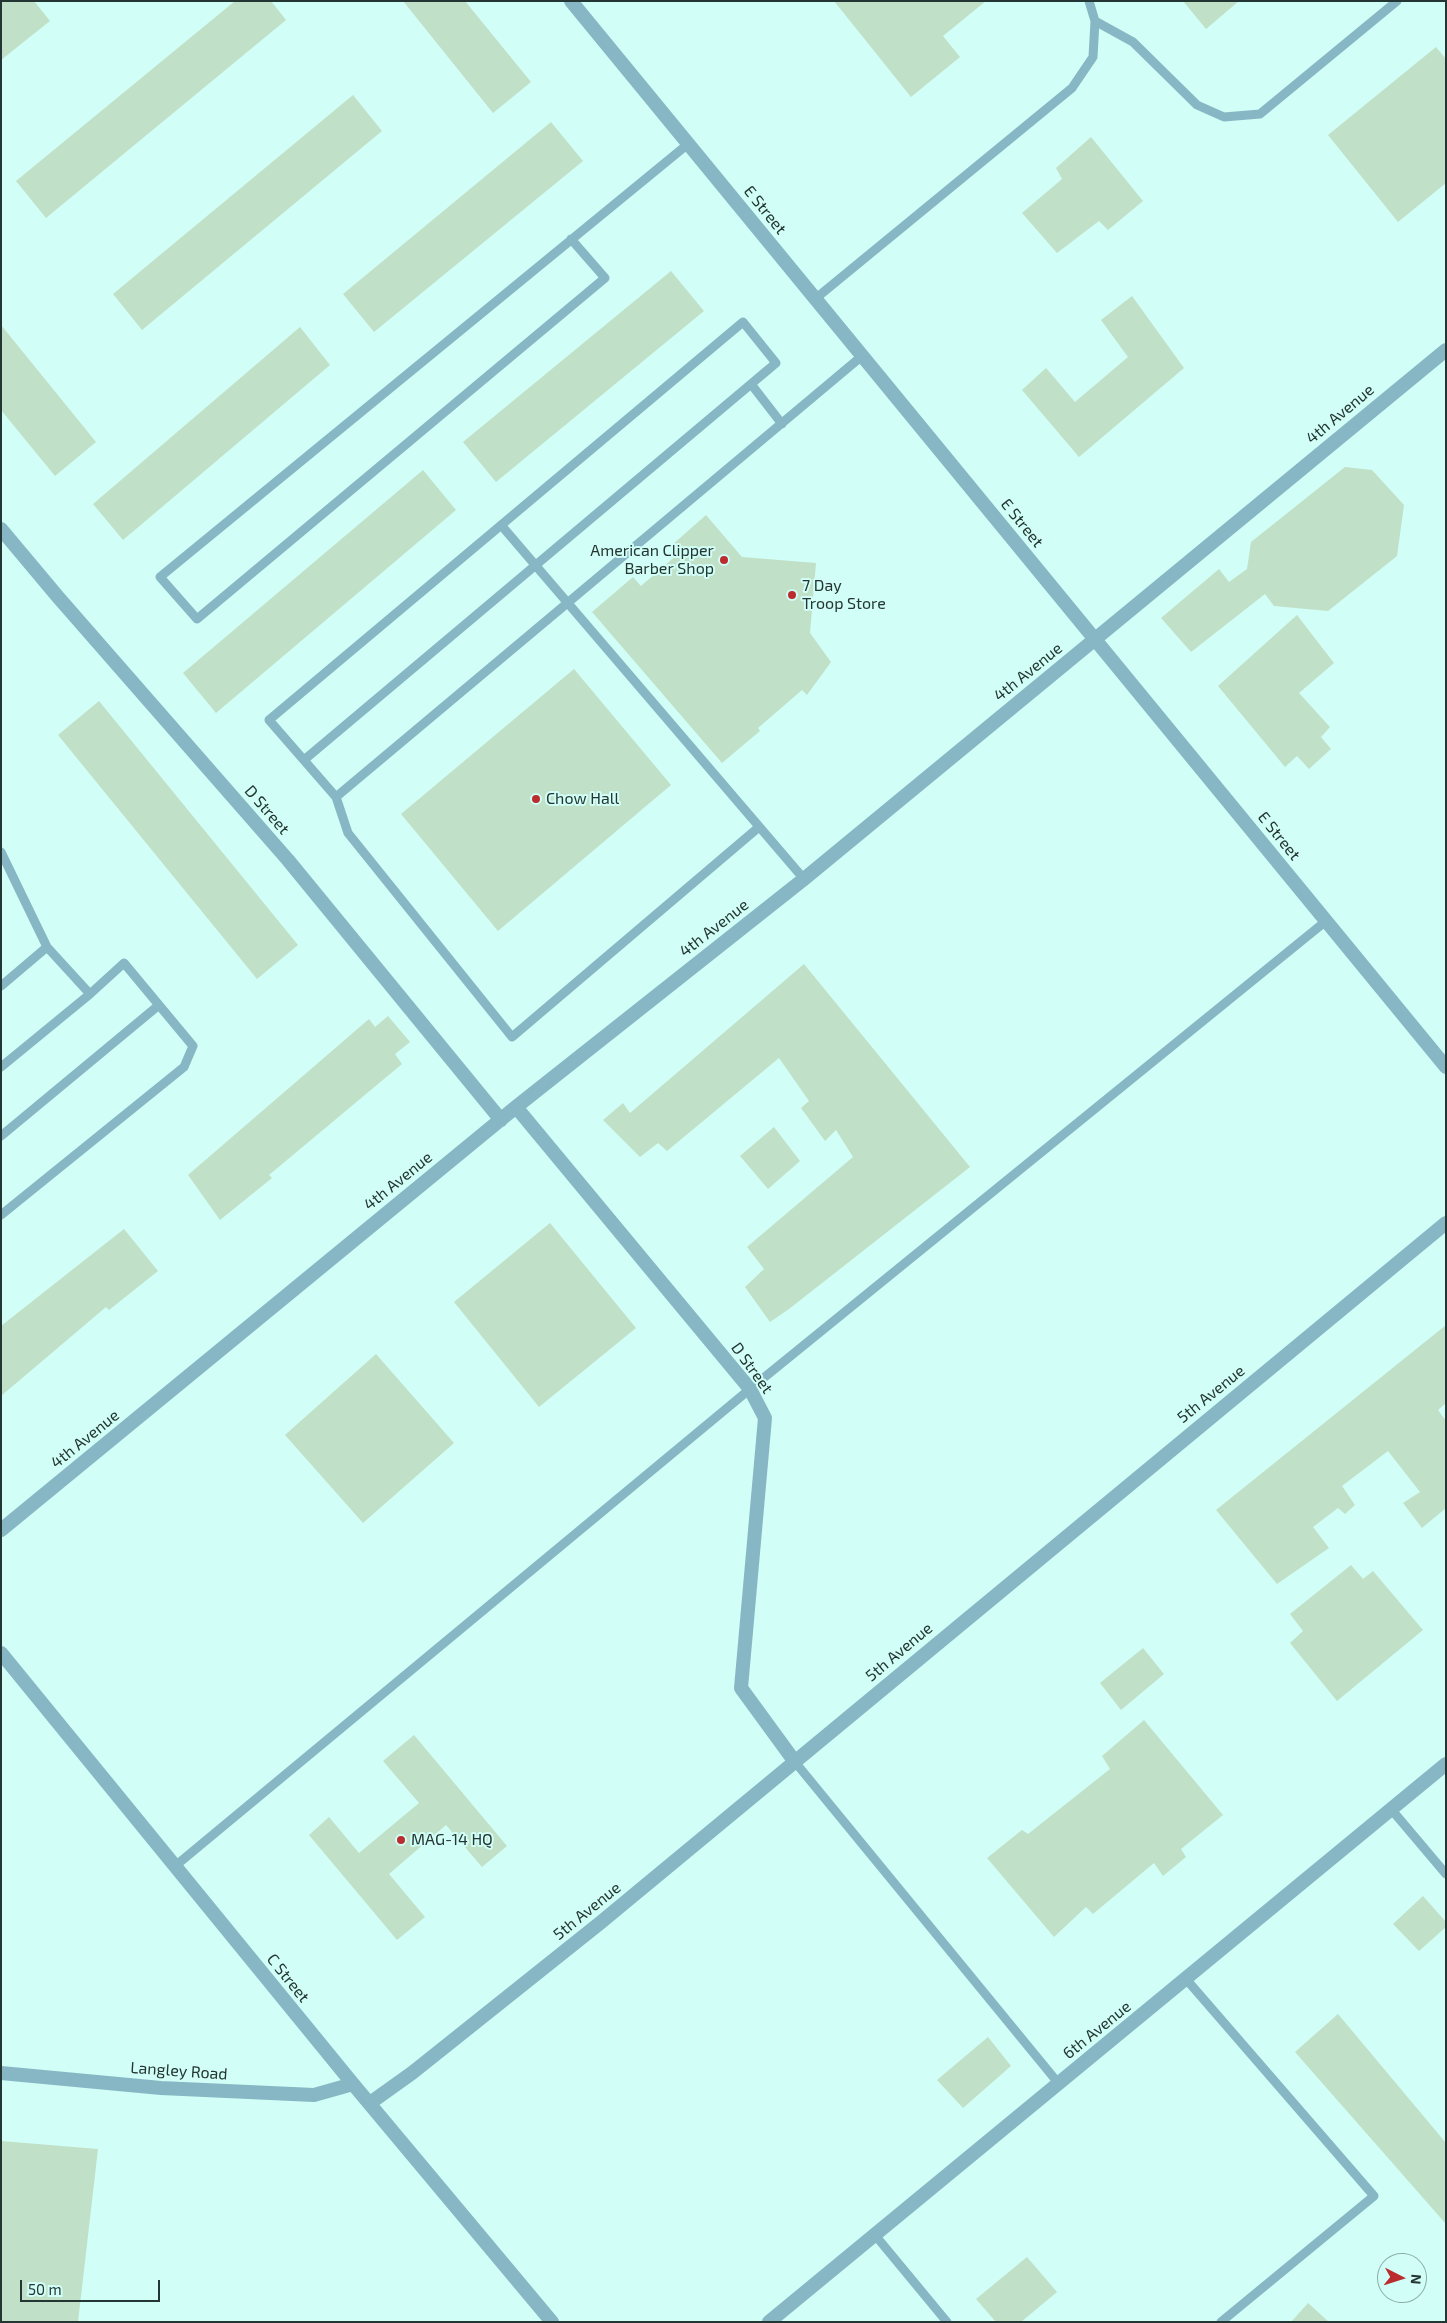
<!DOCTYPE html>
<style>
body{margin:0}
#map{position:relative;width:1447px;height:2323px;overflow:hidden;background:#d1fef6;font-family:"Exo 2",sans-serif}
canvas{display:block}
.frame{position:absolute;inset:0;border:2px solid #243633;pointer-events:none}
.north{position:absolute;left:1377px;top:2253px;width:50px;height:50px;box-sizing:border-box;background:#d1fef6;border:1px solid #8caea8;border-radius:50%;rotate:95deg;font-size:14px;font-weight:700;line-height:20px;text-align:center;color:#243633}
.north::after{content:'';display:block;margin:auto;width:18px;height:22px;background:#bb2c2f;clip-path:polygon(50% 0,100% 100%,50% 72%,0 100%)}
.scale{position:absolute;left:20px;top:2280px;width:140px;height:22px;box-sizing:border-box;border:2px solid #243633;border-top:0;padding-left:6px;font-size:15px;line-height:18px;white-space:nowrap;color:#243633;-webkit-text-stroke:4px #d1fef6;paint-order:stroke}
</style>
<div id="map">
<canvas width="1447" height="2323"></canvas>
<div class="frame"></div>
<div class="north">N</div>
<div class="scale">50 m</div>
</div>
<script>
const g = document.querySelector('canvas').getContext('2d');
g.lineJoin = 'round';
function fillPath(path, color) { g.fillStyle = color; g.fill(path, 'evenodd'); }
function stroke(path, color, width, dash) { g.strokeStyle = color; g.lineWidth = width; g.lineCap = dash ? 'butt' : 'round'; g.setLineDash(dash || []); g.stroke(path); }
function label(font, color, halo, rows, align = 'center') {
  g.font = font + ' "Exo 2",sans-serif'; g.lineWidth = 4; g.setLineDash([]); g.textBaseline = 'middle'; g.strokeStyle = halo; g.fillStyle = color; for (const [text, x, y, turn = 0] of rows) {
    g.save(); g.translate(x, y); g.rotate((+turn || 0) * Math.PI / 180); g.textAlign = isNaN(turn) ? turn : align; if (halo) g.strokeText(text, 0, 0); g.fillText(text, 0, 0); g.restore();
  }
}
const building = new Path2D(`
 M1,1H34L50,21L1,60Z
 M235,1H271L286,20L46,218L16,181Z
 M403,1H465L531,82L493,113Z
 M834,1H986L943,36L960,57L911,97Z
 M1183,1H1239L1206,29Z
 M1436,47L1446,59V183L1398,222L1328,135Z
 M353,95L382,131L142,330L113,294Z
 M551,122L583,161L374,332L343,294Z
 M1091,137L1143,201L1108,230L1099,221L1057,253L1022,213L1062,179L1056,168Z
 M671,271L704,311L496,482L463,442Z
 M1132,296L1184,368L1079,457L1022,390L1046,368L1075,402L1128,357L1101,320Z
 M1,325L96,442L55,476L1,410Z
 M300,327L330,365L123,540L93,504Z
 M1345,467L1372,470L1404,505L1397,556L1328,611L1274,606L1265,594L1191,652L1161,618L1219,569L1229,582L1247,569L1251,542Z
 M423,470L456,510L216,713L183,673Z
 M706,515L742,557L816,563L810,633L831,662L807,695L802,690L758,728L760,731L722,763L592,612L633,577L641,586L679,553L672,545Z
 M1297,615L1334,663L1299,693L1330,727L1321,737L1331,749L1309,769L1297,756L1285,767L1218,686Z
 M574,669L671,785L498,931L401,814Z
 M99,701L298,945L257,979L58,735Z
 M804,964L970,1167L789,1309L770,1322L745,1287L764,1269L747,1247L853,1157L836,1130L825,1141L801,1108L809,1101L779,1058L667,1151L658,1143L640,1157L603,1120L623,1103L630,1113Z
 M388,1016L410,1042L395,1054L402,1064L269,1175L272,1178L220,1220L188,1175L369,1019L375,1027Z
 M774,1127L800,1161L768,1189L740,1156Z
 M550,1223L636,1328L539,1407L454,1302Z
 M124,1229L158,1271L109,1310L106,1307L1,1396V1326Z
 M1446,1325V1403L1438,1410L1446,1421V1508L1422,1528L1403,1503L1420,1492L1388,1451L1342,1486L1355,1505L1345,1514L1338,1508L1313,1527L1329,1548L1277,1584L1216,1510Z
 M376,1354L454,1443L363,1523L285,1435Z
 M1351,1565L1363,1579L1373,1571L1423,1630L1337,1701L1290,1643L1303,1631L1290,1614Z
 M1143,1648L1164,1674L1121,1710L1100,1683Z
 M1144,1720L1223,1815L1181,1849L1186,1857L1163,1876L1154,1863L1093,1914L1086,1907L1054,1937L987,1858L1022,1830L1028,1834L1110,1769L1102,1756Z
 M414,1735L507,1846L482,1867L446,1825L389,1874L425,1917L397,1940L309,1835L329,1817L359,1853L419,1803L383,1761Z
 M1423,1896L1446,1922V1927L1419,1951L1393,1924Z
 M1338,2014L1446,2143V2224L1295,2052Z
 M988,2037L1011,2066L963,2108L937,2080Z
 M1,2141L98,2149L78,2322H1Z
 M1027,2257L1057,2292L1021,2322H996L976,2299Z
 M1308,2303L1329,2322H1291Z`);
const service = new Path2D(`
 M1095,21L1133,42L1197,105L1224,117L1260,114L1397,1
 M571,239L605,278L197,619L160,577L688,144
 M815,299L1072,88L1093,57L1095,21L1089,1
 M751,384L782,424
 M501,525L804,879
 M304,760L776,363L743,322L269,720L336,797L862,356
 M336,797L348,833L512,1037L759,827
 M1,852L47,947L90,994L124,963L193,1046L184,1067L1,1215
 M1,986L47,947
 M1,1067L90,994
 M1,1136L159,1005
 M795,1762L1059,2084
 M1391,1809L1446,1874
 M174,1867L750,1389L1326,921
 M1186,1979L1374,2196L1221,2322
 M875,2235L947,2322`);
const minor = new Path2D(`
 M571,1L1446,1067
 M1,529L58,597L288,860L501,1120
 M516,1107L750,1389L765,1418L741,1688L795,1762
 M1,1530L516,1107L804,879L1446,350
 M1,1653L353,2084L552,2322
 M1,2073L161,2088L314,2095L353,2084
 M370,2103L412,2073L600,1923L1446,1223
 M769,2322L1446,1764`);
const markers = [
 [724,560,5,"#bb2c2f"],
 [792,595,5,"#bb2c2f"],
 [536,799,5,"#bb2c2f"],
 [401,1840,5,"#bb2c2f"]
];
const streetNames = [
 ["E Street",765,210,51],
 ["4th Avenue",1340,414,-40],
 ["E Street",1022,523,51],
 ["4th Avenue",1028,672,-39],
 ["D Street",267,810,49],
 ["E Street",1279,836,51],
 ["4th Avenue",714,928,-38],
 ["4th Avenue",398,1181,-39],
 ["D Street",752,1368,54],
 ["5th Avenue",1211,1394,-39],
 ["4th Avenue",85,1439,-39],
 ["5th Avenue",899,1652,-40],
 ["5th Avenue",587,1911,-39],
 ["C Street",288,1978,51],
 ["6th Avenue",1097,2030,-39],
 ["Langley Road",179,2071,4]
];
const poiNames = [
 ["American Clipper",714,551,"right"],
 ["Barber Shop",714,569,"right"],
 ["7 Day",802,586],
 ["Troop Store",802,604],
 ["Chow Hall",546,799],
 ["MAG-14 HQ",411,1840]
];
fillPath(building, '#c1e0c8');
stroke(service, '#87b7c4', 9);
stroke(minor, '#87b7c4', 14);
for (const [x, y, r, color] of markers) { const dot = new Path2D(); dot.arc(x, y, r, 0, 2 * Math.PI); g.fillStyle = color; g.fill(dot); stroke(dot, '#d1fef6', 2); }
label('16px', '#243633', '#d1fef6', streetNames);
label('16px', '#243633', '#d1fef6', poiNames, 'left');
</script>
